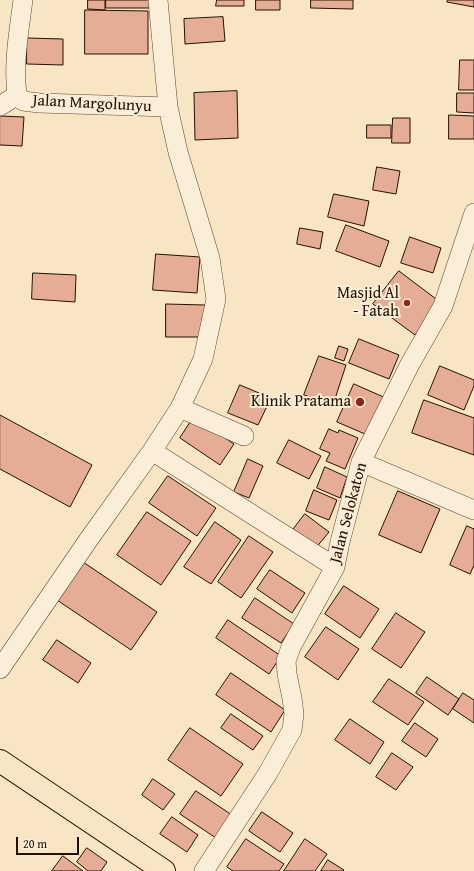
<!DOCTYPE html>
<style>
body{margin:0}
#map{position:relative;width:474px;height:871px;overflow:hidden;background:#f7e5c4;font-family:"Gentium Book Plus",serif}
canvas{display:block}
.scale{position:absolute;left:16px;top:837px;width:63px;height:18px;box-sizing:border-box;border:2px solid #271001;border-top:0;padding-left:5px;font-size:12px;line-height:14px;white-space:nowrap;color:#271001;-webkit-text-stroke:3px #faeed9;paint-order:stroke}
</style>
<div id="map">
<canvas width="474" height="871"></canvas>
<div class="scale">20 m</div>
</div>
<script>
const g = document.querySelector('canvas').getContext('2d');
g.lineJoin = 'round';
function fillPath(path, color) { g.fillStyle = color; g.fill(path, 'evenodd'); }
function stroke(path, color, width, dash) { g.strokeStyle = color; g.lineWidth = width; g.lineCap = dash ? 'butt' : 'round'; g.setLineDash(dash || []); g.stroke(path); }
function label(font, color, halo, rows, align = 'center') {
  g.font = font + ' "Gentium Book Plus",serif'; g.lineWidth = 4; g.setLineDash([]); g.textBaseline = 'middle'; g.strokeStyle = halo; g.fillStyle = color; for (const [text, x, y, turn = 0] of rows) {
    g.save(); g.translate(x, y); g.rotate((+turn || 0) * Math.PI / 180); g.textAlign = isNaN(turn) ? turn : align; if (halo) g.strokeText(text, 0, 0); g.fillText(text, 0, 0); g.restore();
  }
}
const building = new Path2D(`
 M88,0H105V10L88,9Z
 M106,0H150V8H106Z
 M217,0H244V6H216Z
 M256,0H280V10H256Z
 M311,0H353V9L311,8Z
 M448,0H474V7L447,2Z
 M85,10L148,11V54H85Z
 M223,17L225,41L185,44L184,19Z
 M27,38L63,39V65L27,64Z
 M460,60H474V90H459Z
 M237,91L238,138L195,140L194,93Z
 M457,93H474V113L457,112Z
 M449,115L474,116V139H449Z
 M0,116L24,117L22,146L0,145Z
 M393,118H410V143H392Z
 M367,125H391V138H367Z
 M377,167L400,171L396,194L373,190Z
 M334,194L369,201L364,226L328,217Z
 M346,225L389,241L380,267L336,251Z
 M300,228L323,232L320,249L297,244Z
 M410,237L441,248L433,273L401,263Z
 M156,254L200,257L197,293L153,290Z
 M399,271L440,302L415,335L373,304Z
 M33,273L76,275L75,302L32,299Z
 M166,304L205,305L204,337H166Z
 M359,339L399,355L389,379L349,363Z
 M339,346L348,349L344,361L335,358Z
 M319,356L346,365L333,405L304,395Z
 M440,366L474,380V386L464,410L428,395Z
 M354,384L388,399L372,437L337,422Z
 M240,385L271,398L258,425L228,413Z
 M424,400L474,418V455L412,433Z
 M0,415L92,465L70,507L0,469Z
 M194,417L234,444L220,465L180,438Z
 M329,429L338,433L339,430L358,438L345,469L326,461L330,453L320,449Z
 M289,440L321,456L309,479L277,463Z
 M248,459L263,466L249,498L234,492Z
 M325,467L347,477L340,498L317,488Z
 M168,476L216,508L197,536L149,503Z
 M314,490L337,500L329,520L306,511Z
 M398,491L440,509L421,553L379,535Z
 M147,512L191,541L161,585L117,555Z
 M305,514L329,532L315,549L292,531Z
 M215,522L241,540L211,584L184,567Z
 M467,526L474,529V565L470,574L450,565Z
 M249,536L273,552L241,598L218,582Z
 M83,562L157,612L131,650L57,600Z
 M270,570L305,593L292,613L257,589Z
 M344,586L379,609L360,638L325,614Z
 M255,598L294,624L281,643L242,618Z
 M396,613L425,632L401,668L372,649Z
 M228,620L281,656L269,674L216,638Z
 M326,627L359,649L338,680L305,657Z
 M57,640L91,663L78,683L43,660Z
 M231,673L285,710L271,732L216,695Z
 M427,677L459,699L448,715L416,693Z
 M389,679L424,702L408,725L373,702Z
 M463,693L474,700V723L453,709Z
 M231,714L263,736L253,750L221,728Z
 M350,719L384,742L370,764L335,740Z
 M415,723L438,739L426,757L402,741Z
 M190,728L243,764L221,796L168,760Z
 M392,753L413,767L396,790L376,777Z
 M153,779L175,794L163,810L142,795Z
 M196,791L235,817L219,840L180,814Z
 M262,812L293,833L280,852L249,831Z
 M172,817L198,835L187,852L160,834Z
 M246,839L284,864L279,871H233L227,867Z
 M305,839L327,854L315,871H284Z
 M87,848L107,862L101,871H88L77,862Z
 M63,856L83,871H52Z
 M328,860L344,870L343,871H321Z`);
const minor = new Path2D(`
 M23,0C19,31 13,63 17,95L23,101L39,103L168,107
 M0,106L17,95
 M180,408L244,436
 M152,451L335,567
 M361,462L474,510
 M0,669L89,539L152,451L180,408L203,359L216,299L210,258L178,152L168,107L158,0
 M204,871L268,773L292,730L294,714L292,698L287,674L286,661L291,647L335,567L340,542L361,462L410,364L443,306L474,213`);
const primary = new Path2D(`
 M0,761L164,871`);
const markers = [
 [407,303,4,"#8f2418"],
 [360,402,5,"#8f2418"]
];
const streetNames = [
 ["Jalan Margolunyu",92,104,3],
 ["Jalan Selokaton",349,513,-75]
];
const poiNames = [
 ["Masjid Al",399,294],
 ["- Fatah",399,312],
 ["Klinik Pratama",351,402]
];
fillPath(building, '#e5ad96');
stroke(building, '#271001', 1);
stroke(minor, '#5b4532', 20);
stroke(primary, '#271001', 24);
stroke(minor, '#faeed9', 19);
stroke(primary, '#f7e5c4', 22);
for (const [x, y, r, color] of markers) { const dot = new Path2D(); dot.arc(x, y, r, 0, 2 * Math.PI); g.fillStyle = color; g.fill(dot); stroke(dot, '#faeed9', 1.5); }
label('16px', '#271001', '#faeed9', streetNames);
label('16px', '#271001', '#faeed9', poiNames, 'right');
</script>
